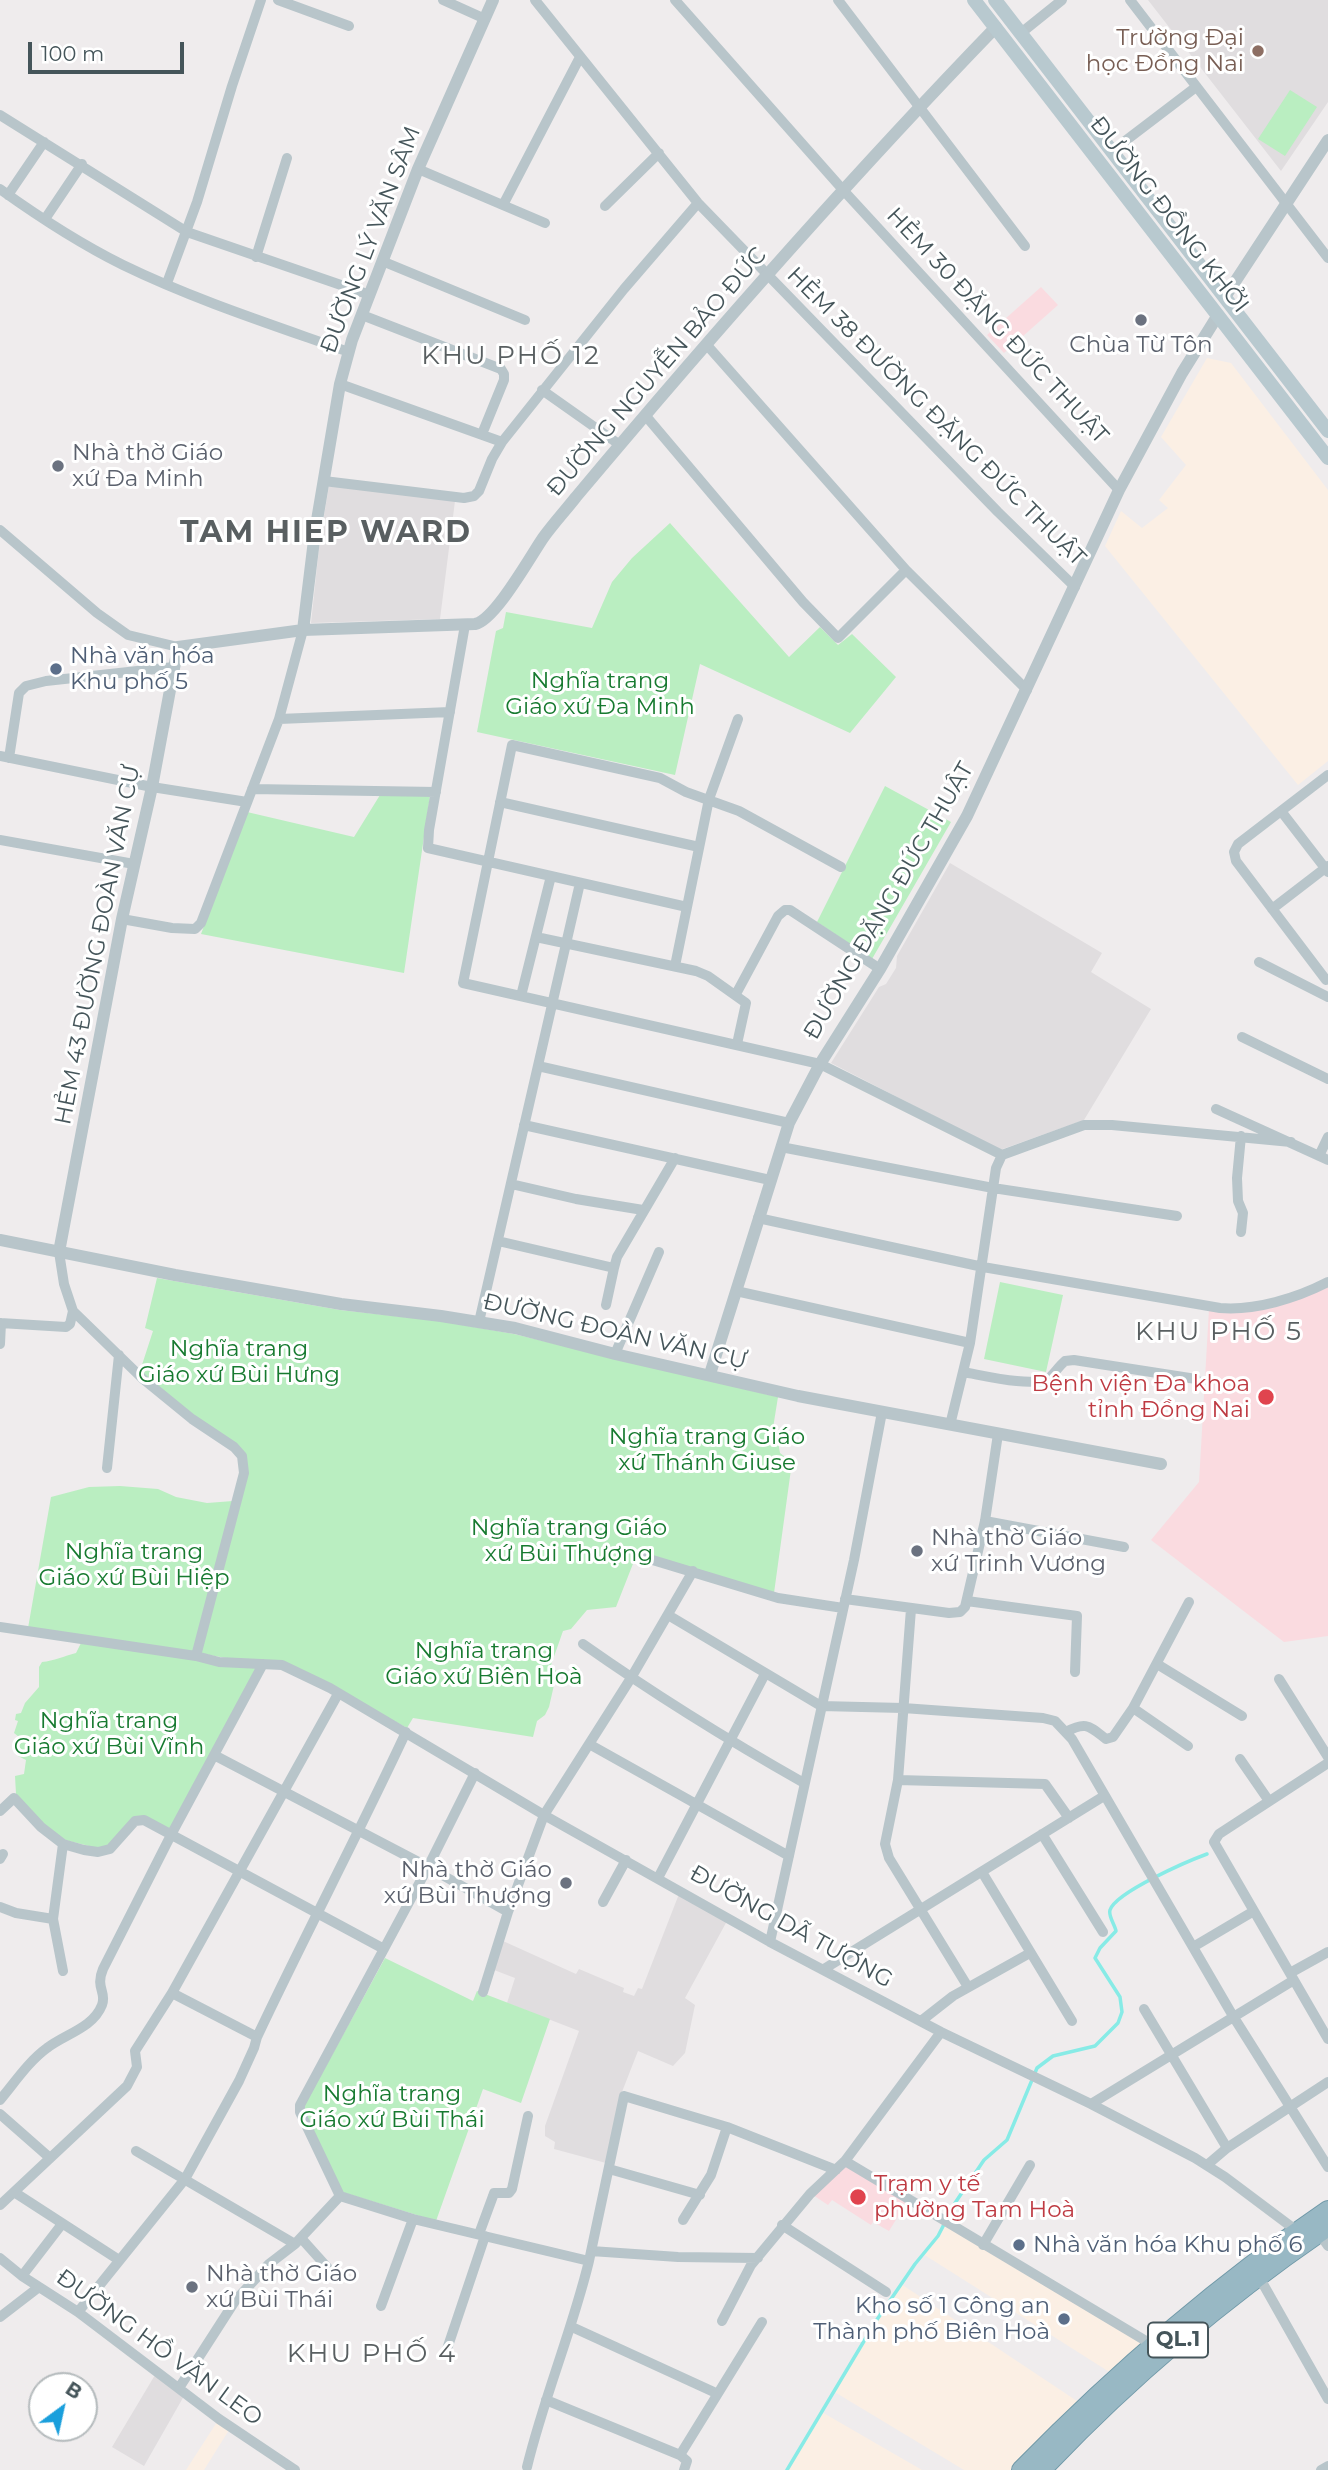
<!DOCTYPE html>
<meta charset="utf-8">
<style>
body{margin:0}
#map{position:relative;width:1328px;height:2470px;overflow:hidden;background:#efeced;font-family:Montserrat,sans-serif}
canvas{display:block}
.north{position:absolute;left:28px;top:2372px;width:70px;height:70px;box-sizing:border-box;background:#fff;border:2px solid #b5bbbd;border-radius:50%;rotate:33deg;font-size:19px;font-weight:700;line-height:28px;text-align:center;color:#45555a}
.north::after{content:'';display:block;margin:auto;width:24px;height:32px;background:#1a9fdc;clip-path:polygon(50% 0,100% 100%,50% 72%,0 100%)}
.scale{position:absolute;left:28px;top:42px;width:156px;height:32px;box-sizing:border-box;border:4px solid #45555a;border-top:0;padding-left:9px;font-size:21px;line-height:24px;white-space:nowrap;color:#45555a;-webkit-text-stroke:5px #fff;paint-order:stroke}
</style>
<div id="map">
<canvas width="1328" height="2470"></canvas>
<div class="north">B</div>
<div class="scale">100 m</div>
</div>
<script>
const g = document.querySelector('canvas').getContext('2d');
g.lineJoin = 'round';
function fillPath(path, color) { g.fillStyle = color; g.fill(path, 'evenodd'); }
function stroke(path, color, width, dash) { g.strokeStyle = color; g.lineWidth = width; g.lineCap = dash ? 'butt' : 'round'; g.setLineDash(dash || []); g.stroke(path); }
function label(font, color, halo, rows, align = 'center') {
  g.font = font + ' Montserrat,sans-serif'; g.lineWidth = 6; g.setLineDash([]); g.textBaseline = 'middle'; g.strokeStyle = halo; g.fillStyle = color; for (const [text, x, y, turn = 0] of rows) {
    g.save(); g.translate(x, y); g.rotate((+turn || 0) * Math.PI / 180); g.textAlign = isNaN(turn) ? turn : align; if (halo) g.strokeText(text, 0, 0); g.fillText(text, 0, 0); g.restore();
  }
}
const commercial = new Path2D(`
 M1207,358L1231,363L1328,490V761L1298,785L1105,546L1121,511L1142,528L1168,508L1159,500L1186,465L1161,437Z
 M943,2225L1143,2344L1111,2373L923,2254Z
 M901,2284L1080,2403L1012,2470H964L833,2391Z
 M820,2411L922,2470H787Z
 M217,2422L229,2430L204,2470H186Z`);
const education = new Path2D(`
 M1148,0H1328V102L1281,171Z
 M329,486L455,501L440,619L311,623L320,539Z
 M950,863L1102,953L1091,972L1151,1009L1084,1120L1000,1150L831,1063L879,987L886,984L896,968L897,956Z
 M679,1894L727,1921L685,1998L695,2005L685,2053L673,2066L638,2051L620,2097L606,2163L554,2149L555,2142L545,2136V2126L579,2031L507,2003L515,1978L494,1970L503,1941L576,1974L579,1969L624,1988L623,1992L634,1996L638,1988L642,1989Z
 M155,2375L184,2396L144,2466L112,2447Z`);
const medical = new Path2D(`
 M1041,287L1058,305L1004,353L987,335Z
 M1328,1286V1636L1284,1642L1151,1540L1199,1482L1209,1309L1223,1312Z
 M846,2165L907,2202L889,2231L873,2222L871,2225L832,2200L828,2205L813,2195Z`);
const green = new Path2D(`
 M1290,90L1317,107L1285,156L1258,139Z
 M670,523L789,657L820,627L838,645L852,634L896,677L850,733L700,664L675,775L477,732L496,631L503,628L506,612L592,628L612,582L632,558Z
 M885,786L951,822L872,959L817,922Z
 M380,795L430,796L404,973L201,934L247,812L354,837Z
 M157,1278L340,1310L440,1321L514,1334L778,1397L773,1428L776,1431L780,1453L792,1462L774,1593L638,1551L616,1607L587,1610L571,1629L563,1631L551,1665L557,1672L549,1707L545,1715L537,1721L533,1737L413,1718L407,1728L283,1661C274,1659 268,1661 259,1660C240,1660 221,1658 201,1653L247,1463L140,1371L153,1331L145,1328Z
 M1000,1282L1063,1295L1046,1372L984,1359Z
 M120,1486L158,1489L176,1497L207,1503L233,1501L194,1652L28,1628L51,1497L89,1487Z
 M81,1643L258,1668L169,1830L146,1817L109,1846L97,1848L65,1840L44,1825L16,1794L15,1776L24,1774L26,1760L18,1756L19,1737L14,1733L18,1721L15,1720L16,1714L21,1713L25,1703L39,1687V1667L42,1662C54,1661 64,1656 76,1653Z
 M385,1958L473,2001L477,1991L550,2019L521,2103L483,2089L436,2221L342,2192L303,2111L304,2106Z`);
const stream = new Path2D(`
 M787,2470L876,2321L915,2264L938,2236L955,2203L984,2160L1007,2140L1037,2068L1053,2056L1095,2046L1118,2023L1122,2012L1120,1997L1095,1958L1100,1948L1116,1931C1115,1925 1108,1916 1110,1910C1116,1892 1188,1861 1207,1854`);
const minor = new Path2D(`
 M278,0L349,26
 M443,0L483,18
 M535,0L698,203L998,512L1075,587
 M675,0L844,191L1119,490
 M838,0L1025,246
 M1130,0L1328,258
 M1021,33L1062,0
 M0,115L187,232L370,295
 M1112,151L1196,87
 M418,169L545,223
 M0,189C39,217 81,244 123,265C195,300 273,325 349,352
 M8,195L44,142
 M503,205L580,57
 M605,206L659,153
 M45,219L82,164
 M256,257L287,158
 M382,261L525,320
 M167,283L197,202L232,86L261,0
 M362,315L501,369L504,374V380L482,434
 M706,344L906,570L1027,690
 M340,384L502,442L624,289L698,203
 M542,390L620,445
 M645,415L803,602L838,638L906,570
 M324,481L464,498L474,496L479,491L492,459L502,442
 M0,530L97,613L128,635L178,647
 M465,625L429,830L428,848L687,907
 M279,719L450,712
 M0,756L152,787L247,802
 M9,758L19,693L26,686L46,681L174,667
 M252,789L436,792
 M500,802L699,847
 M1281,811L1328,872
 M0,840L134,864
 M841,867L739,811L686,792L660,778L512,745L463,983L820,1064L1002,1155
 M1272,909L1328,866
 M122,919L172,928L195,929L201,923L279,719L303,630
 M536,937L696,971L708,976L746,1003L737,1044
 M1259,962L1328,997
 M675,966L709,799L738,719
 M1326,980L1236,861L1234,852L1238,844L1328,775
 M736,994L778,916L785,910H790L880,969
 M521,996L551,876
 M1242,1037L1328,1079
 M538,1066L789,1123
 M1216,1109L1328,1160
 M524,1125L770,1180
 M1241,1136L1237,1178L1238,1201L1243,1213L1241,1232
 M781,1147L993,1188L1177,1216
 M1319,1156L1328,1137
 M511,1184L576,1199L643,1210
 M758,1218L983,1267L1220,1308C1255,1311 1297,1298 1328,1282
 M498,1241L614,1268L617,1257L675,1158
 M59,1252L64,1284L73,1311L143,1379L192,1419L234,1447L242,1456L244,1473L196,1656L219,1662L282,1665L330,1688L544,1815L770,1942L941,2032L1091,2104L1195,2158L1225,2177L1297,2231
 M736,1291L970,1343
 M606,1305L614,1268
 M479,1322L580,883
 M0,1323L66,1327L70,1324L73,1311
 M0,1344L1,1323
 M615,1354L659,1252
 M963,1372C982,1375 1033,1388 1049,1378C1054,1374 1059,1366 1065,1361L1074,1360L1196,1379
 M950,1425L970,1343L996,1168L1002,1155L1084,1125H1112L1291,1142
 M107,1468L119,1355
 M985,1521L1124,1547
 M636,1555L778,1598L843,1608
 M845,1599L949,1613L960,1612L965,1607L985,1521L998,1434
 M967,1601L1077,1616L1075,1672
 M911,1609L898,1780L885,1844L889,1858L968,1987
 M668,1615L821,1706L903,1708L1043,1718L1055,1721L1072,1739L1233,2016L1328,2167
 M0,1627L196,1656
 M583,1644C654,1694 728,1740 804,1783
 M1157,1664L1242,1716
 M1279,1679L1328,1757
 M1133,1708L1188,1746
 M1066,1732C1086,1721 1089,1726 1106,1739L1113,1737L1133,1708L1189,1602
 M589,1744L789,1856
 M214,1755L428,1867L508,1912
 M1240,1759L1269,1801
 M1328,1763L1219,1834L1214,1842L1328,2039
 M475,1773L428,1867L300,2105V2112L340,2196L413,2219L589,2261C572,2331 544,2397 527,2467
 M898,1780L1045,1784L1069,1818
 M0,1811L14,1798L41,1827L63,1844L84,1850L98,1852L110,1849L135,1821L144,1820L384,1949
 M1042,1834L1103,1932
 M0,1859L3,1854
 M982,1872L1072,2021
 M658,1878L765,1674
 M603,1902L626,1860
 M0,1907L16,1913L53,1919L63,1844
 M53,1919L63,1971
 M770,1942L854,1560L882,1412
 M1193,1947L1254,1911
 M824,1969L1104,1796
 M1290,1973L1328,1952
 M483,1992L508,1912L544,1815L631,1678L693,1571
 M172,1993L257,2037
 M1144,2009L1227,2148
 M921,2021L953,1996L1030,1953
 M0,2100C15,2082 29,2061 47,2048C65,2034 93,2028 102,2005C107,1992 95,1988 103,1969L171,1835L263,1664
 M1091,2104L1294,1980
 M0,2114L50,2158
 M136,2151L295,2244
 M845,2161L1151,2344
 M1207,2165L1227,2148L1328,2082
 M609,2169L700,2195
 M14,2192L119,2260
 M0,2205L127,2086L137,2067L135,2051L172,1993L338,1694
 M683,2220L711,2175L727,2127
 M782,2225L886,2292
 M1319,2233L1328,2246
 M479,2234L493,2196L494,2193H509L512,2189L528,2116
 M301,2238L335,2276
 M983,2245L1030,2165
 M591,2251L678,2257L758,2258
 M0,2258L22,2276L78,2312L219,2419L295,2470
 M589,2261L624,2096L727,2127L836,2170
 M1258,2275L1328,2399
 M22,2276L62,2224
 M381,2306L413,2219
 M78,2312L185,2179L239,2081L254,2048L257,2037C305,1935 358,1835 406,1732
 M0,2317L39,2287
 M722,2321L751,2265L810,2194L845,2161L941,2032
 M572,2327L716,2393
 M445,2355L485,2236
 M179,2388L235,2301L269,2264L295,2244L340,2196
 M546,2400L680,2455L687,2461L684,2470
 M680,2455L762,2322
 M1321,2470L1328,2466`);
const tertiary = new Path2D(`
 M1225,297L1328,140
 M303,630L315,532L340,384L352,340L418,169L493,0
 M0,1240L175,1275L341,1304L441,1316L515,1328L615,1354L798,1396L1161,1464
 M59,1252L122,919L152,787L178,647L303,630L475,624C495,620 530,557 543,538C553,524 565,511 576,497C711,336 850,178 996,27
 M710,1374L789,1123L820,1064L880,969L967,816L1119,490L1182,373L1218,315`);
const secondary = new Path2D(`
 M974,0L1328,458
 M995,0L1328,431`);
const trunk = new Path2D(`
 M1021,2470C1116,2373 1216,2286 1328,2210
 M1042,2470C1129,2378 1224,2298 1328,2227`);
const markers = [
 [1258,51,7,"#8d6e63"],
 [1141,320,7,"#6b7280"],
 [58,466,7,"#6b7280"],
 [56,669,7,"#5c6f8a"],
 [1266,1397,9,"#e0444e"],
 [917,1551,7,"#6b7280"],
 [566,1883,7,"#6b7280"],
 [858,2197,9,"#e0444e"],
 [1019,2245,7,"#5c6f8a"],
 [192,2287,7,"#6b7280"],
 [1064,2319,7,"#5c6f8a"]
];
const shields = [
 [1178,2340,60]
];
const shieldNames = [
 ["QL.1",1178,2340]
];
const educationNames = [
 ["Trường Đại",1244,38],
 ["học Đồng Nai",1244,64]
];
const streetNames = [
 ["ĐƯỜNG ĐỒNG KHỞI",1169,215,52],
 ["ĐƯỜNG LÝ VĂN SÂM",371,240,-69],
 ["HẺM 30 ĐẶNG ĐỨC THUẬT",997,326,47],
 ["ĐƯỜNG NGUYỄN BẢO ĐỨC",657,372,-49],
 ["HẺM 38 ĐƯỜNG ĐẶNG ĐỨC THUẬT",936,417,45],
 ["ĐƯỜNG ĐẶNG ĐỨC THUẬT",889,901,-60],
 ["HẺM 43 ĐƯỜNG ĐOÀN VĂN CỰ",98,945,-79],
 ["ĐƯỜNG ĐOÀN VĂN CỰ",615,1332,13],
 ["ĐƯỜNG DÃ TƯỢNG",791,1927,29],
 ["ĐƯỜNG HỒ VĂN LEO",159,2348,36]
];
const worshipNames = [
 ["Chùa Từ Tôn",1141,345,"center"],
 ["Nhà thờ Giáo",72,453],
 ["xứ Đa Minh",72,479],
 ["Nhà thờ Giáo",931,1538],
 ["xứ Trinh Vương",931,1564],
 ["Nhà thờ Giáo",552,1870,"right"],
 ["xứ Bùi Thượng",552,1896,"right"],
 ["Nhà thờ Giáo",206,2274],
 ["xứ Bùi Thái",206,2300]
];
const serviceNames = [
 ["Nhà văn hóa",70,656],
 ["Khu phố 5",70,682],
 ["Nhà văn hóa Khu phố 6",1033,2245],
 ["Kho số 1 Công an",1050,2306,"right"],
 ["Thành phố Biên Hoà",1050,2332,"right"]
];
const parkNames = [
 ["Nghĩa trang",600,681],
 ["Giáo xứ Đa Minh",600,707],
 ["Nghĩa trang",239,1349],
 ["Giáo xứ Bùi Hưng",239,1375],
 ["Nghĩa trang Giáo",707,1437],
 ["xứ Thánh Giuse",707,1463],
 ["Nghĩa trang Giáo",569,1528],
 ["xứ Bùi Thượng",569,1554],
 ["Nghĩa trang",134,1552],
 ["Giáo xứ Bùi Hiệp",134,1578],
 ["Nghĩa trang",484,1651],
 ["Giáo xứ Biên Hoà",484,1677],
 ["Nghĩa trang",109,1721],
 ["Giáo xứ Bùi Vĩnh",109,1747],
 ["Nghĩa trang",392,2094],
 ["Giáo xứ Bùi Thái",392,2120]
];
const healthNames = [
 ["Bệnh viện Đa khoa",1250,1384],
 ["tỉnh Đồng Nai",1250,1410],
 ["Trạm y tế",874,2184,"left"],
 ["phường Tam Hoà",874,2210,"left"]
];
const quarterNames = [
 ["KHU PHỐ 12",511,356],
 ["KHU PHỐ 5",1219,1332],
 ["KHU PHỐ 4",372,2354]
];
const districtNames = [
 ["TAM HIEP WARD",326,533]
];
fillPath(commercial, '#fbefe4');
fillPath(education, '#e0dddf');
fillPath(medical, '#fadbe0');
fillPath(green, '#baeec1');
stroke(stream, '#87ebe6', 3.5);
stroke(trunk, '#6f98a7', 20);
stroke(minor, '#b8c5ca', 10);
stroke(tertiary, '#b8c5ca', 12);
stroke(secondary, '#b8c9cf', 14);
stroke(trunk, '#98b8c4', 18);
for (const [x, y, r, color] of markers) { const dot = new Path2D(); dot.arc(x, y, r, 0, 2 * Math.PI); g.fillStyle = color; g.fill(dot); stroke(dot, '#fff', 2.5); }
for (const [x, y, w] of shields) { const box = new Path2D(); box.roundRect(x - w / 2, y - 17.5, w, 35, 5); g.fillStyle = '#fff'; g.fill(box); stroke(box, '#45555a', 2); }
label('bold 21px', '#45555a', null, shieldNames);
label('23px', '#785e54', '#fff', educationNames, 'right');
label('23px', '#45555a', '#fff', streetNames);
label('23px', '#5b616d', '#fff', worshipNames, 'left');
label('23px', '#4e5e75', '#fff', serviceNames, 'left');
label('23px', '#177a30', '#fff', parkNames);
label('23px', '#be3a42', '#fff', healthNames, 'right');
g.letterSpacing = '2px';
label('26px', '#595f61', '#fff', quarterNames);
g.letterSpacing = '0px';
g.letterSpacing = '2px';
label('bold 30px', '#595f61', '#fff', districtNames);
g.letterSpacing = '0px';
</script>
